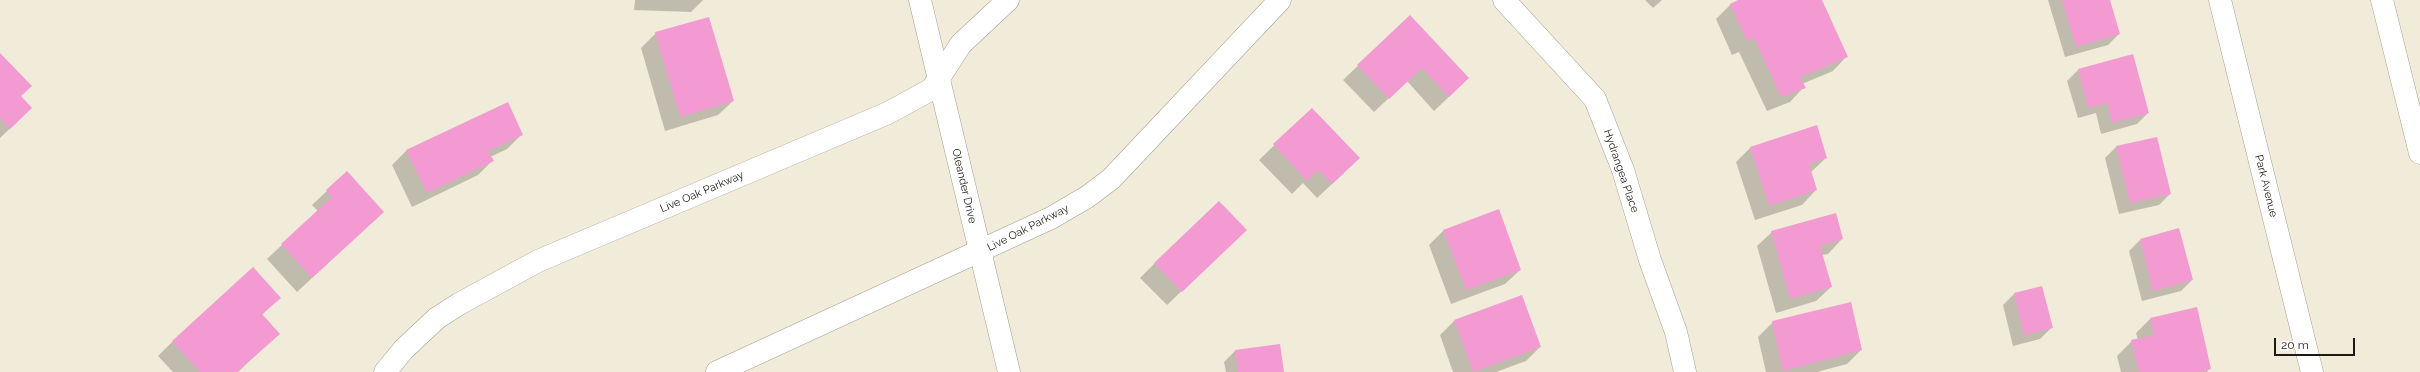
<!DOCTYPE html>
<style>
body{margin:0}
#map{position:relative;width:2420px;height:372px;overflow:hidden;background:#f1ebd9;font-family:Raleway,sans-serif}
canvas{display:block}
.scale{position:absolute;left:2274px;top:338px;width:81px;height:18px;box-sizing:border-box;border:2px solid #1d1a14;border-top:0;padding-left:5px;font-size:12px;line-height:14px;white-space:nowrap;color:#1d1a14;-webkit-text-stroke:3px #fff;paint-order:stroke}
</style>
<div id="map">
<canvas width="2420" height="372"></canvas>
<div class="scale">20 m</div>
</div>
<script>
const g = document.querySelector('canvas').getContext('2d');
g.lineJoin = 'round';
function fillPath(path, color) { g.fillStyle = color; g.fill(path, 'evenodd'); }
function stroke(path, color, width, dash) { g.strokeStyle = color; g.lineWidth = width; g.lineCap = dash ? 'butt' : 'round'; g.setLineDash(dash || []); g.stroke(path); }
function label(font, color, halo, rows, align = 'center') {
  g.font = font + ' Raleway,sans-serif'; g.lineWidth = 3.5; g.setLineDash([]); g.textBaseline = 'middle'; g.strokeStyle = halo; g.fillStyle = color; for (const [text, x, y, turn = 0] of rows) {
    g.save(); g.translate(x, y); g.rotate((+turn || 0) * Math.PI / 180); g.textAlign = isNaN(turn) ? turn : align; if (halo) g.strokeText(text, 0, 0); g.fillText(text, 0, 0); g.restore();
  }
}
const shadow = new Path2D(`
 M635,0H703L691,12L634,10Z
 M1645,0H1662L1653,8Z
 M1741,0H1820L1847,56L1833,71L1802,84L1804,87L1790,102L1767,111L1739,52L1732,55L1716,19L1731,4Z
 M2048,0H2109L2119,34L2108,45L2065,57Z
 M1410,16L1454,92L1434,111L1407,81L1374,112L1343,80Z
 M656,33L733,101L718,115L665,131L641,48Z
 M0,54L20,97L16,123L0,138Z
 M2132,56L2148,113L2137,124L2101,134L2096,113L2078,118L2067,81L2078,70Z
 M1312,109L1344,173L1317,198L1303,183L1292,194L1259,160Z
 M1816,126L1826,158L1811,172L1816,190L1802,205L1755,220L1736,162L1750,148Z
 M522,134L507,149L490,157L492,161L478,175L412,207L392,165L406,151Z
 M2156,138L2170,194L2159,205L2119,214L2105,158L2116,147Z
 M346,173L383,212L297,292L267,259L318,211L312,205Z
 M1444,230L1520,270L1505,284L1451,304L1429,245Z
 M1772,232L1842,239L1828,254L1822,255L1831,287L1816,301L1776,313L1757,246Z
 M2140,240L2192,280L2181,291L2142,301L2129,251Z
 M1231,244L1167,305L1140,278L1155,263Z
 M2041,288L2051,328L2040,339L2013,346L2003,305L2014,294Z
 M1521,296L1540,347L1526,361L1496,372H1453L1440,335L1454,321Z
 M279,298L262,315L278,334L238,372H173L158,356L173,341Z
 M2150,319L2210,368L2207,372H2121L2117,356L2132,341L2138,340L2136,333Z
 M1773,322L1861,350L1847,364L1817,372H1766L1758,337Z
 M1235,351L1283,372H1226L1224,362Z`);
const building = new Path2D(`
 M1738,0H1822L1848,57L1800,77L1806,88L1781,97L1754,38L1747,41L1730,4Z
 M2062,0H2110L2120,34L2076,47Z
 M1410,15L1469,78L1449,97L1422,68L1389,99L1357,65Z
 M709,17L734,101L680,117L655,32Z
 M0,53L32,86L21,96L32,108L10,129L0,118Z
 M2133,54L2149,113L2112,123L2107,103L2088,108L2078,69Z
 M508,102L523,135L488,151L494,161L427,193L406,150Z
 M1312,108L1360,158L1332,184L1318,170L1307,181L1273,144Z
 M1817,125L1827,158L1809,164L1817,190L1769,206L1750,147Z
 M2157,137L2171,194L2130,203L2116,146Z
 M347,171L384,212L312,278L281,244L332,197L326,190Z
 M1219,201L1247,230L1182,292L1154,263Z
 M1499,209L1521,270L1466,290L1443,230Z
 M1836,213L1843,239L1820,246L1832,287L1790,299L1771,231Z
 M2179,228L2193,280L2153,291L2140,239Z
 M253,267L281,298L262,314L280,334L237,372H200L172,341Z
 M2042,286L2053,328L2024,335L2014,293Z
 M1522,295L1541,347L1473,372L1454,320Z
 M1851,302L1862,350L1783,371L1772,321Z
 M2197,307L2211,369L2197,372H2139L2131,340L2154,335L2150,318Z
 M1280,344L1284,372H1238L1235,350Z`);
const minor = new Path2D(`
 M1504,0L1595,99L1623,170L1650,260L1676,332L1685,372
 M2220,0L2312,372
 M2382,0L2420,153
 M385,372L404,349L437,318L459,304L538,261L888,113L932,89L961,44L1008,0
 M717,372L1051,218L1087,197L1111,179L1280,0`);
const primary = new Path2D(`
 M920,0L1009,372`);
const streetNames = [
 ["Hydrangea Place",1621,171,71],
 ["Oleander Drive",964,186,77],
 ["Park Avenue",2266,186,76],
 ["Live Oak Parkway",702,192,-23],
 ["Live Oak Parkway",1028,228,-27]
];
fillPath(shadow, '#0003');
fillPath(building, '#f39ad2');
stroke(minor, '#a59f8f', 23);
stroke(primary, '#a59f8f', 23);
stroke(minor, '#fff', 22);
stroke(primary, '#fff', 22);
label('11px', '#1d1a14', '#fff', streetNames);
</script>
